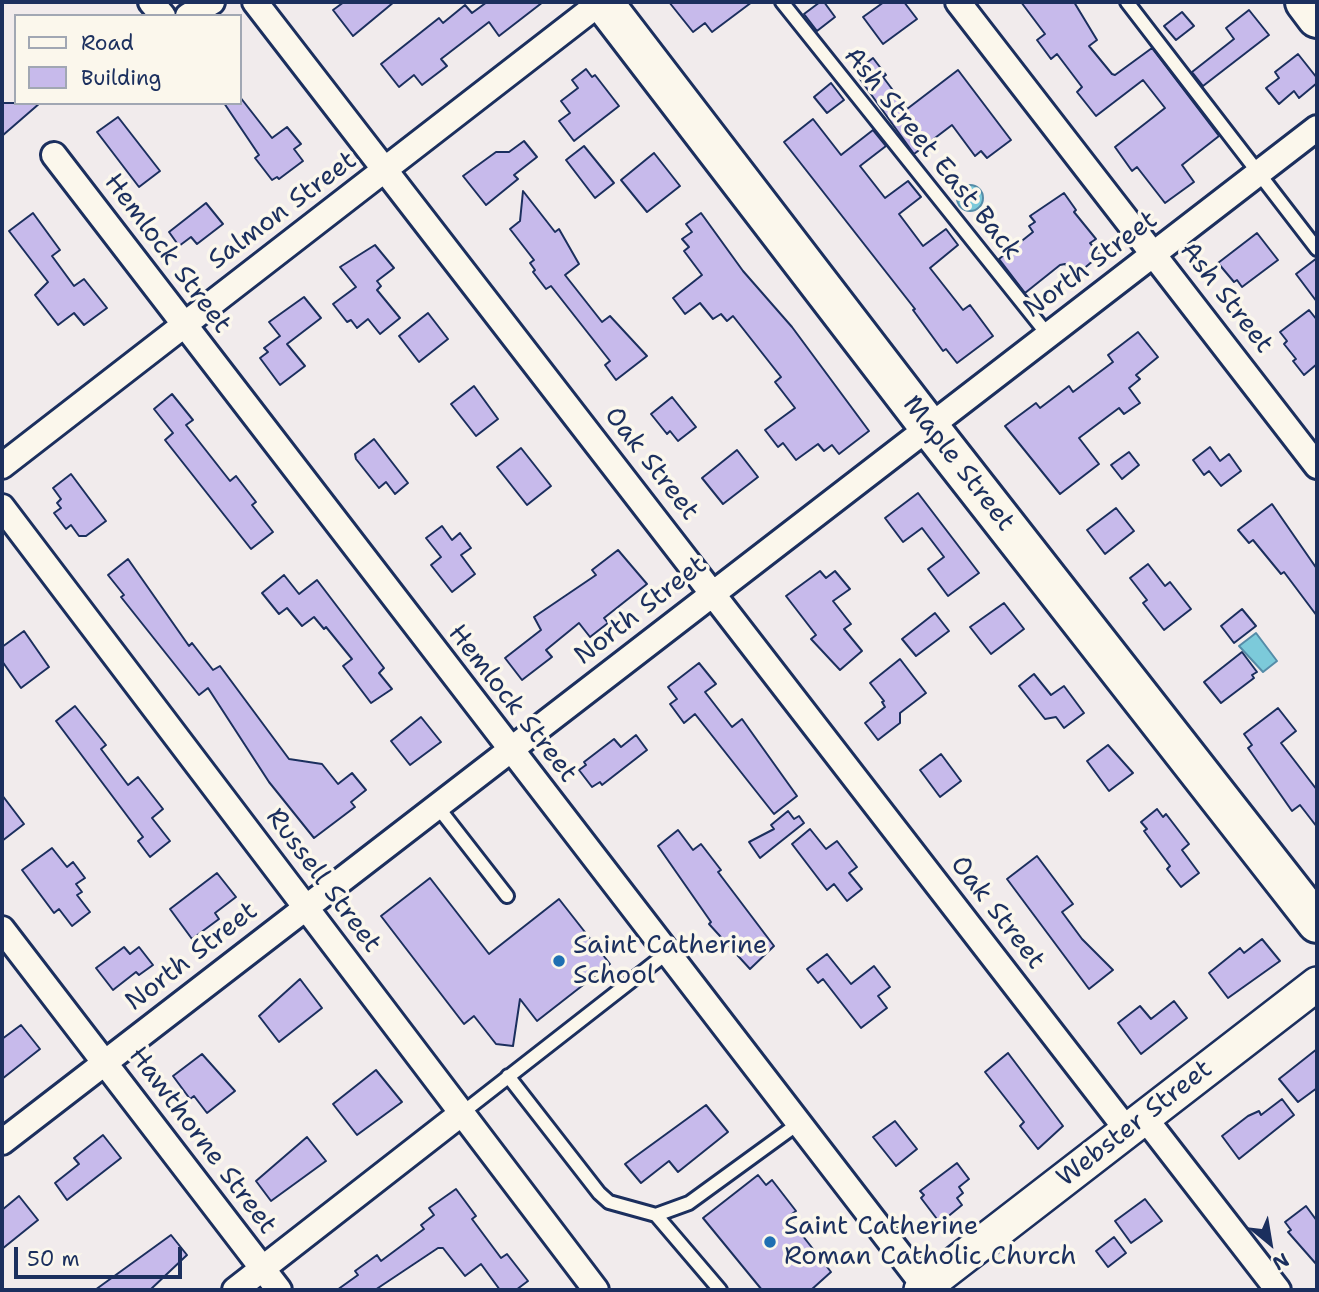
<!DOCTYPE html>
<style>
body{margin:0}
#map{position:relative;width:1319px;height:1292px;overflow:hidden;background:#f1ebec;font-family:"Shantell Sans",sans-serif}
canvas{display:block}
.frame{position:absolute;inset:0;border:4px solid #1b2f5e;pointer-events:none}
.legend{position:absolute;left:14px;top:14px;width:228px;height:91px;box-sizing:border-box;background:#fbf7ec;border:2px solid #a1a7b3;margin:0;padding:9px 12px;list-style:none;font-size:21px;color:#1b2f5e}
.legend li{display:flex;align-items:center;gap:14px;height:35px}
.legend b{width:35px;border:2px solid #a1a7b3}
.north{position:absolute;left:1235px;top:1208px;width:70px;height:70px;-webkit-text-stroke:5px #fbf7ec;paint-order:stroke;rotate:150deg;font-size:19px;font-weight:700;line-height:28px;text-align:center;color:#1b2f5e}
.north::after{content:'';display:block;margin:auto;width:24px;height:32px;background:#1b2f5e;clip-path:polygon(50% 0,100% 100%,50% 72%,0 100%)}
.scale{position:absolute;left:14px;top:1247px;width:168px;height:32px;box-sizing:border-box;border:4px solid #1b2f5e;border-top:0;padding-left:9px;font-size:21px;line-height:24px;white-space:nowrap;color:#1b2f5e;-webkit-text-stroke:5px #fbf7ec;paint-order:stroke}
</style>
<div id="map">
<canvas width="1319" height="1292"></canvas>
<div class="frame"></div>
<ul class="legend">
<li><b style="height:9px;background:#fbf7ec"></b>Road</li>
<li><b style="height:19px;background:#c7baeb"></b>Building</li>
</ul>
<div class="north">N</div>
<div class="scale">50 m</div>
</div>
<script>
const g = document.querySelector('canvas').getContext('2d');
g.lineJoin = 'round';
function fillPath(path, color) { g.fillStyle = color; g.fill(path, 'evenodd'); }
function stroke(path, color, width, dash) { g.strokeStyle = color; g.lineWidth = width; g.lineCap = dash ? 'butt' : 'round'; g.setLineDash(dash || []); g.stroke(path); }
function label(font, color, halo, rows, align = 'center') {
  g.font = font + ' "Shantell Sans",sans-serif'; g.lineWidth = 7; g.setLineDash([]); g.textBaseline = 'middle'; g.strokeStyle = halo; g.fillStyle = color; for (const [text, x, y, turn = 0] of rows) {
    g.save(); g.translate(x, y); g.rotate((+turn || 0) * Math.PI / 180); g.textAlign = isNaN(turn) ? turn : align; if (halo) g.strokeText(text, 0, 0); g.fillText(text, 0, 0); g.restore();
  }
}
const water = new Path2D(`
 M957 198a13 13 0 1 1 26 0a13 13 0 1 1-26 0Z
 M1256,633L1277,661L1263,672L1239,646Z`);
const building = new Path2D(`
 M344,2H394L353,36L333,10Z
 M487,2H543L499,36L489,22L441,59L447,66L422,85L414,75L399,87L381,64L439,18L443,23L465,5L472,13Z
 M669,2H752L712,32L705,23L693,32Z
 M820,2H824L835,17L817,31L804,14Z
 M884,2H904L917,19L883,44L863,17Z
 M1021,2H1074L1097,40L1089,46L1112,74L1115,75L1152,48L1219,136L1182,165L1194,182L1165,203L1137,167L1132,171L1115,147L1165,108L1143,80L1096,116L1077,92L1082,87L1057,54L1051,59L1037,40L1045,34Z
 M1249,10L1269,35L1203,86L1192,72L1234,39L1226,28Z
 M1182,12L1194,26L1176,40L1164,26Z
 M1298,54L1317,78V83L1299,98L1294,91L1279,104L1266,88L1279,78L1275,72Z
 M873,58L886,75L883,77L907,109L958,70L1011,140L987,158L981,151L975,156L952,125L914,154L855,72Z
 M586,69L592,77L595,75L619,106L574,141L559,121L570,113L561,101L578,88L572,80Z
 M831,83L844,100L827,113L814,97Z
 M240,97L272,138L287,127L301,144L294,149L303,161L279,179L277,177L272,180L255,158L259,155L224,103H240Z
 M2,103H40L2,136Z
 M118,117L160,171L139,187L97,132Z
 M813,119L841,155L873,130L886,146L860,166L885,198L908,181L921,197L899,214L923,246L946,229L958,245L930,268L963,310L970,305L993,336L957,363L946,349L943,351L913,310L915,309L784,142Z
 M524,141L537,157L514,175L518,179L486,205L463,176L496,152H509Z
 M584,146L614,183L595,198L566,160Z
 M654,153L680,186L647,212L621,180Z
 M523,191L555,232L559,229L579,264L565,275L602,322L610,316L647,356L616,380L605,365L610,361L551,286L546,289L533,272L535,270L530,263L534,260L510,229L520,221Z
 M1064,193L1076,210L1074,212L1096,239L1090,243L1100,255L1075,276L1065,264L1060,265L1025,293L999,259L1033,232L1029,226L1035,222L1030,216Z
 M206,203L223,224L197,244L191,237L179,246L169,232Z
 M33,213L60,250L52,256L74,286L84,279L107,308L84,325L74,313L58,325L35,295L48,282L9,231Z
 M701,213L743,271L792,327L869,431L839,454L832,445L824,451L818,444L796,460L783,443L778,447L765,430L795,408L775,382L781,377L733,316L727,321L721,314L713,319L700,303L685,314L673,298L702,275L684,251L689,247L682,239L692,232L686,224Z
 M1257,233L1278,260L1242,287L1237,280L1234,282L1218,263Z
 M375,245L394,268L377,281L381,286L377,290L400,318L380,334L368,319L357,328L351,320L347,322L333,304L356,287L340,267Z
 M1317,258V302L1296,274Z
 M304,297L321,318L287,344L305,366L280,385L260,358L268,352L264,348L280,336L269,322Z
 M1309,310L1317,320V364L1304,375L1293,361L1296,359L1284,344L1287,341L1280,332Z
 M428,313L448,339L419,362L399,336Z
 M1138,332L1158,357L1136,375L1140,379L1129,388L1140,403L1124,414L1119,408L1079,438L1099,464L1060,494L1005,426L1036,403L1040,408L1069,386L1073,392L1113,362L1108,355Z
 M474,386L498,419L476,436L451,404Z
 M172,394L193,420L186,425L230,481L236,476L256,502L252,505L273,532L251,549L165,440L173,433L154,409Z
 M672,397L696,427L678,441L670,431L667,434L651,414Z
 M374,439L408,483L395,494L386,482L379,488L356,459L355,454Z
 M1210,447L1220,461L1229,454L1241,471L1221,486L1209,471L1204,475L1193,460Z
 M521,448L551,486L527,505L497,467Z
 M737,450L758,477L723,504L702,478Z
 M1129,452L1139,465L1122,479L1111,465Z
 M71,474L106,521L86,536H79L71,525L66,529L54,513L61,508L57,503L61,499L53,488Z
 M918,493L979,573L948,596L928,569L944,557L922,528L903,542L885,518Z
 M1272,504L1317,569V616L1284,572L1281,574L1253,540L1249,543L1238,530Z
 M1116,508L1134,531L1105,554L1087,530Z
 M442,526L452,540L460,533L471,548L461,555L475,574L452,592L431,565L441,557L426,538Z
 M618,550L647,584L604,618L608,623L590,637L579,623L546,650L552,657L522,680L505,658L541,630L534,617L596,575L592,570Z
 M128,559L189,646L192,643L213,670L220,666L289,759L322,764L338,784L352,773L366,790L351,802L355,807L314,838L269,782L208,688L199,695L121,597L124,595L108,575Z
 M1148,564L1165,586L1170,582L1191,609L1164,630L1143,603L1147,600L1130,578Z
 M820,571L826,578L835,571L850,589L833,601L851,624L844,629L862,651L840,670L811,639L816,635L786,596Z
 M284,575L299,594L317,580L384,668L379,673L392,689L371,703L343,666L352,659L326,627L324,629L314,617L302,626L287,608L279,614L262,593Z
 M1004,603L1024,629L991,654L970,627Z
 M1242,609L1256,626L1234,643L1221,626Z
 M935,613L949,631L916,656L902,639Z
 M24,631L49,667L21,688L2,661V647Z
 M1242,652L1257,672L1252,675L1254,678L1221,703L1204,682Z
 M900,659L926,693L900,713V723L878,740L865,723L885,707L882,702L884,701L870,683Z
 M699,663L716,684L705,692L732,727L742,719L797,796L774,814L695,714L684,723L670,704L677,699L668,687Z
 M1034,674L1051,695L1064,686L1084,713L1064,728L1056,717L1045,719L1019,686Z
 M75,706L106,745L101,749L128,785L138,777L163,809L152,818L170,841L150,857L138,841L143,837L56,721Z
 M1278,708L1296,731L1281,743L1317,790V827L1300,805L1292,811L1248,748L1252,745L1244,734Z
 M421,717L441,742L410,765L391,741Z
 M636,735L647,750L602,785L600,782L592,787L579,770L586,765L584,762L614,739L621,747Z
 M1108,745L1133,773L1109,791L1087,761Z
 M941,754L961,781L940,797L920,770Z
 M2,795L24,824L2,841Z
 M1157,809L1163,817L1166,814L1189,844L1182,850L1199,873L1181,887L1167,869L1170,866L1144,831L1147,829L1141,822Z
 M788,811L794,819L799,816L804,823L760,858L749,842L774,829L771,825Z
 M810,829L826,849L837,841L857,867L849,873L862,889L847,901L834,884L827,890L792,844Z
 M678,830L693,850L701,844L721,870L718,872L774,946L750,969L709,924L711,922L658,846Z
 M52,848L67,867L73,862L85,878L76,884L82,892L77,895L90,912L72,926L59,909L54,913L22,870Z
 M1037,856L1073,904L1062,912L1082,939L1113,970L1089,989L1007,879Z
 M217,873L236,897L215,913L219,919L192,939L170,909Z
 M430,878L489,954L559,899L610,964L537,1021L520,999L513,1046L496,1044L474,1016L464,1024L381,916Z
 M1262,939L1280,961L1228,998L1209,973L1240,948L1244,953Z
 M124,947L130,954L139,947L153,965L139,975L136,972L113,990L96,968Z
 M827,954L851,984L874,966L890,987L878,996L887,1008L861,1028L823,979L818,983L807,969Z
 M300,979L322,1008L279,1042L259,1016Z
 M1174,1001L1187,1018L1141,1054L1118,1023L1140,1006L1151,1019Z
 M21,1025L40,1049L2,1079V1039Z
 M1317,1049V1088L1298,1102L1279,1079Z
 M1008,1053L1063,1126L1038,1149L1020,1126L1024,1122L985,1072Z
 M202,1054L235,1091L207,1113L194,1096L190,1099L173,1076Z
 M376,1070L402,1102L357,1135L333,1104Z
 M1282,1099L1294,1115L1239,1159L1222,1136L1248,1116L1259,1111L1261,1115Z
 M706,1105L728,1132L678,1172L669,1161L641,1183L625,1164Z
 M895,1121L917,1149L896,1166L873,1137Z
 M103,1135L121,1158L67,1200L55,1183L79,1164L74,1158Z
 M307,1137L326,1161L271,1201L256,1181Z
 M957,1163L969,1179L959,1187L963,1193L957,1198L962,1205L940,1223L921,1198L924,1195L920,1191Z
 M758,1175L766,1185L772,1180L796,1211L788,1217L831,1272L811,1290H762L703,1218Z
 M456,1189L476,1216L472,1219L501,1258L507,1254L528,1281L516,1290H500L481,1264L465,1276L443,1248H438L375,1290H337L358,1275L355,1271L377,1255L381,1261L424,1229L421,1225L434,1215L429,1208Z
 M19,1196L38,1220L2,1249V1210Z
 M1145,1199L1162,1221L1131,1243L1115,1221Z
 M1306,1206L1317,1221V1265L1288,1232L1291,1230L1285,1222Z
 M171,1235L187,1255L150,1290H95Z
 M1114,1237L1126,1253L1108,1267L1096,1251Z`);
const lane = new Path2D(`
 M782,2L1048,335
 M1127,2L1317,249
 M437,806L507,896
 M508,1076L599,1193L609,1202L656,1215L720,1290
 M462,1113L667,953
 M656,1215L689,1203L799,1123`);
const street = new Path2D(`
 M151,2L163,16
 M255,2L1127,1130
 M958,2L1317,466
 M188,16L212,2
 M54,155L925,1287
 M2,466L601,2
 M2,507L596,1290
 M2,929L279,1290
 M1144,1117L1278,1290
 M2,1142L1317,128
 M235,1290L462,1113`);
const secondary = new Path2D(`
 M921,1290L1317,984`);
const primary = new Path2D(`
 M603,2L929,427L1317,923
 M1305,2L1317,18`);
const markers = [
 [559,961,7,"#1f6fb2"],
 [770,1242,7,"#1f6fb2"]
];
const streetNames = [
 ["Ash Street East Back",932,154,51],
 ["Salmon Street",283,211,-37],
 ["Hemlock Street",167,254,53],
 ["North Street",1091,265,-37],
 ["Ash Street",1226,298,52],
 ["Oak Street",651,464,52],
 ["Maple Street",958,464,52],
 ["North Street",641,611,-38],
 ["Hemlock Street",512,704,52],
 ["Russell Street",323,881,53],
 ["Oak Street",997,913,52],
 ["North Street",192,957,-38],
 ["Webster Street",1135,1124,-38],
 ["Hawthorne Street",202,1141,53]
];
const poiNames = [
 ["Saint Catherine",573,946],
 ["School",573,976],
 ["Saint Catherine",784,1227],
 ["Roman Catholic Church",784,1257]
];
fillPath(water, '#7ccada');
stroke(water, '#558ca8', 2);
fillPath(building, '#c7baeb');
stroke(building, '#1b2f5e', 2);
stroke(lane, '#1b2f5e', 18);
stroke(street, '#1b2f5e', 30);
stroke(secondary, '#1b2f5e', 38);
stroke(primary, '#1b2f5e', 44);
stroke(lane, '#fbf7ec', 12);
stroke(street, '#fbf7ec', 24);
stroke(secondary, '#fbf7ec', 33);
stroke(primary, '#fbf7ec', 38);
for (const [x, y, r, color] of markers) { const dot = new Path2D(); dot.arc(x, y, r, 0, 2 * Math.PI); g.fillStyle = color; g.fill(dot); stroke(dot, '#fbf7ec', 2.5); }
label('26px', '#1b2f5e', '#fbf7ec', streetNames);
label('26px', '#1b2f5e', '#fbf7ec', poiNames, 'left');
</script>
